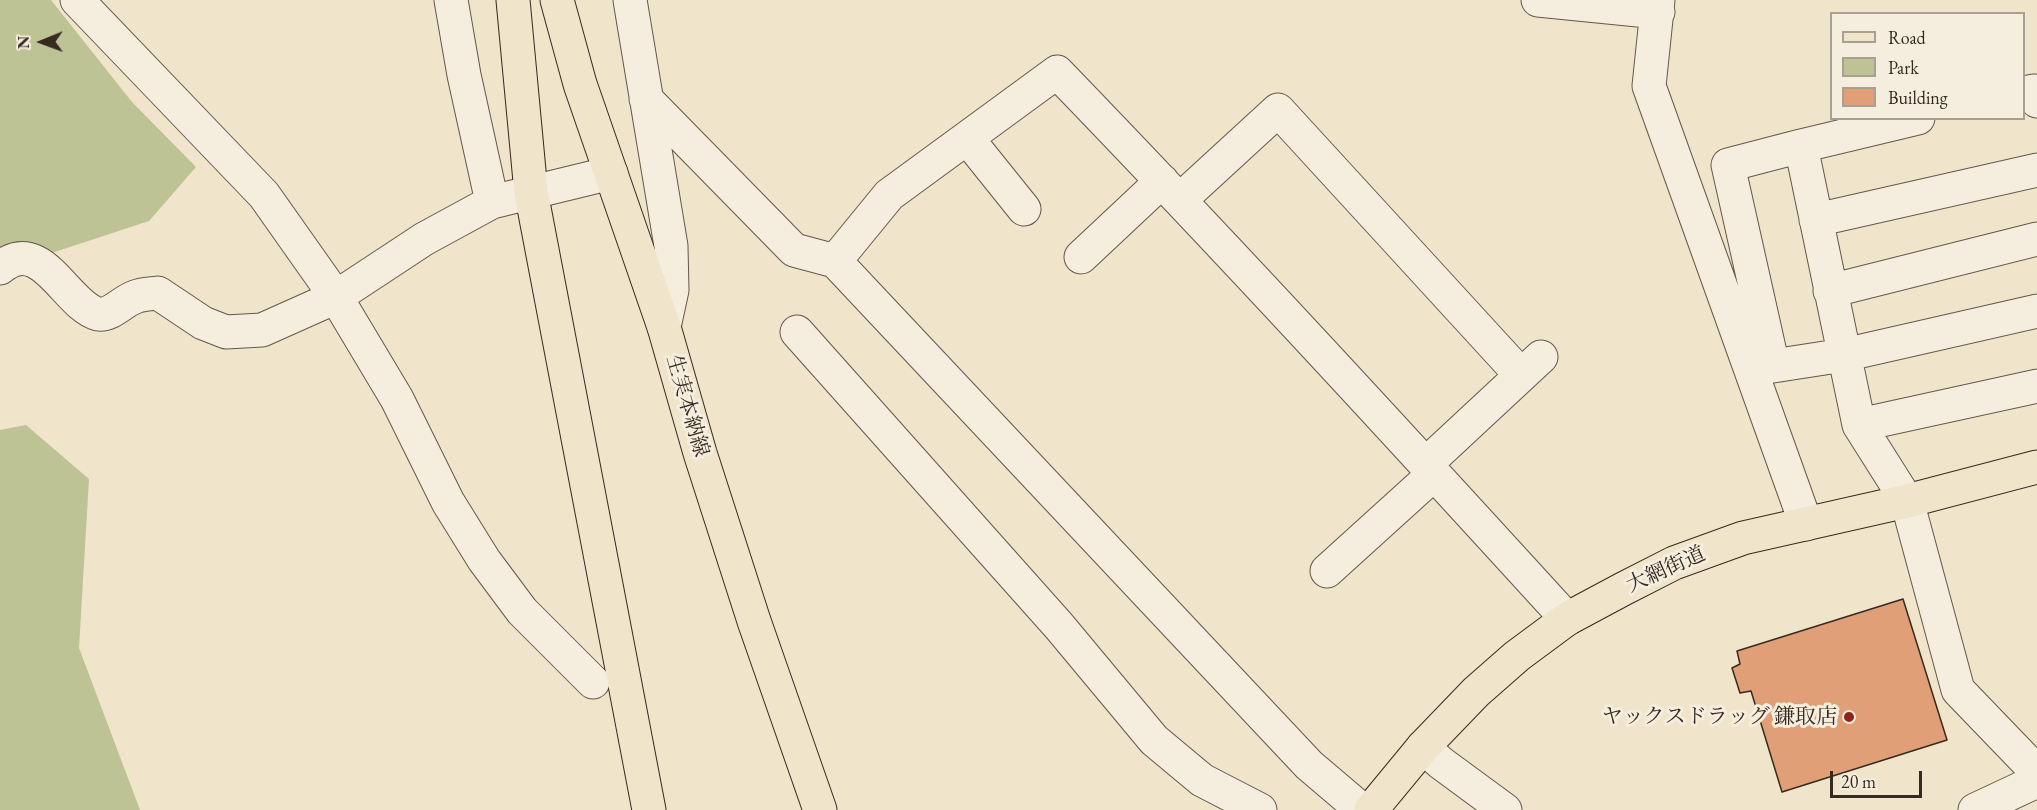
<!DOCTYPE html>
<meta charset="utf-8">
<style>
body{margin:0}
#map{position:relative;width:2037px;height:810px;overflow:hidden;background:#f0e4ca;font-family:"EB Garamond",serif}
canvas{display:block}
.legend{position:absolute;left:1830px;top:12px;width:195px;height:108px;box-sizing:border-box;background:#f5eddd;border:2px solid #a99f92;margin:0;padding:8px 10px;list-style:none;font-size:18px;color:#362a21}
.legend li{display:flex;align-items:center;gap:12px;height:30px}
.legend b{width:30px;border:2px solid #a99f92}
.north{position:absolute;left:12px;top:12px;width:60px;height:60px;-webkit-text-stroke:4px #f5eddd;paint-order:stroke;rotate:269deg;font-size:16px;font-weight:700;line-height:24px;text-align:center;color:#362a21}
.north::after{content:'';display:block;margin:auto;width:21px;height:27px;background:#362a21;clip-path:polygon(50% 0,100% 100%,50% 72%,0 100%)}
.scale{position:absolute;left:1830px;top:771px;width:92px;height:27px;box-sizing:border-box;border:3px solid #362a21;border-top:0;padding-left:8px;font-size:18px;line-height:21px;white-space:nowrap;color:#362a21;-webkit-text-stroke:4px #f5eddd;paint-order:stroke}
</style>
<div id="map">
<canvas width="2037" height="810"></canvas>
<ul class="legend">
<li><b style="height:8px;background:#f0e4ca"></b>Road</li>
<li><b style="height:16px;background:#bdc394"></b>Park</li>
<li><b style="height:16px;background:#e09f76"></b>Building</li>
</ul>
<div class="north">N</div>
<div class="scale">20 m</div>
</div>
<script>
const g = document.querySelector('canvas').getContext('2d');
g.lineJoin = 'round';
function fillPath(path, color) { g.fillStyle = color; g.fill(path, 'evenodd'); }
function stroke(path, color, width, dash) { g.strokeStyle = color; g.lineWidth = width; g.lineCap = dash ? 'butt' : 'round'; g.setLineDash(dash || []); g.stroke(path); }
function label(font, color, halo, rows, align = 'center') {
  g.font = font + ' "EB Garamond","Noto Serif JP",serif'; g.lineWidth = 6; g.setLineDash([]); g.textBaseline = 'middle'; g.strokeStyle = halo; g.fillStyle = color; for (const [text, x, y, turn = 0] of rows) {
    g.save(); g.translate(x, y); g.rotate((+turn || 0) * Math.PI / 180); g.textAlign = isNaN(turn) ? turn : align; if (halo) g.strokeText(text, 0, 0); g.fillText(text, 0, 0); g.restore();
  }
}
const green = new Path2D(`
 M0,0H51L132,102L196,167L149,221L0,270Z
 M26,425L89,479L79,648L140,810H0V430Z`);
const building = new Path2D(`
 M1903,599L1947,740L1782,792L1751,691L1740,693L1732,668L1740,664L1737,651Z`);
const minor = new Path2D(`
 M77,0L264,195L336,297L397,399L448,502L484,560L522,611L593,682
 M451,0L464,75L492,202
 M630,0L671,246L672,290L664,327
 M1538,0L1658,12
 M1658,0L1649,86L1806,524
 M2024,93L2034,91L2037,101
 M646,99L794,250L835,261L1309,765L1362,810
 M1918,118L1801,146L1859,425L1907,501L1958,690L2037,772
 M967,138L1024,209
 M1801,146L1728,165L1773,366L1844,355L2037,311
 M1180,200L1278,110L1521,375
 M1816,220L2037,170
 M1081,257L1162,181
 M835,261L889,195L1057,72C1231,252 1399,435 1567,619
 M0,268C42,233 66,306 98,314C111,316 123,301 135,297C142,294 151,294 158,293L203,323L226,332L262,330L336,297L424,239L492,202L611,173
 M1830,291L2037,239
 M797,332L1059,626L1154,740L1202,780L1260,810
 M1859,425L2037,386
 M1426,464L1541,357
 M1327,571L1434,474
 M1423,747L1441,763L1505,810
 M1975,810L2037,781`);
const major = new Path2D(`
 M513,0L531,192L649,810
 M557,0L580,84L664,327L700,453L754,621L820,810
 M1371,810L1423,747L1476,692L1517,656L1567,619L1623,589L1674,563L1743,538L1907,501L2037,467`);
const markers = [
 [1849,717,6,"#8f2418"]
];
const streetNames = [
 ["生実本納線",687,406,74],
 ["大網街道",1666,570,-24]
];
const poiNames = [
 ["ヤックスドラッグ 鎌取店",1837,717]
];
fillPath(green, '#bdc394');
fillPath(building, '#e09f76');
stroke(building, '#362a21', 1.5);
stroke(minor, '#64584b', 35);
stroke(major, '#362a21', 35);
stroke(minor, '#f5eddd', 33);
stroke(major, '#f0e4ca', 33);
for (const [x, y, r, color] of markers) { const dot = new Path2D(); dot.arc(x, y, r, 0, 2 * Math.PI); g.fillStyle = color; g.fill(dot); stroke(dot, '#f5eddd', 2); }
label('21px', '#362a21', '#f5eddd', streetNames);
label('21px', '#362a21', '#f5eddd', poiNames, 'right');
</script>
